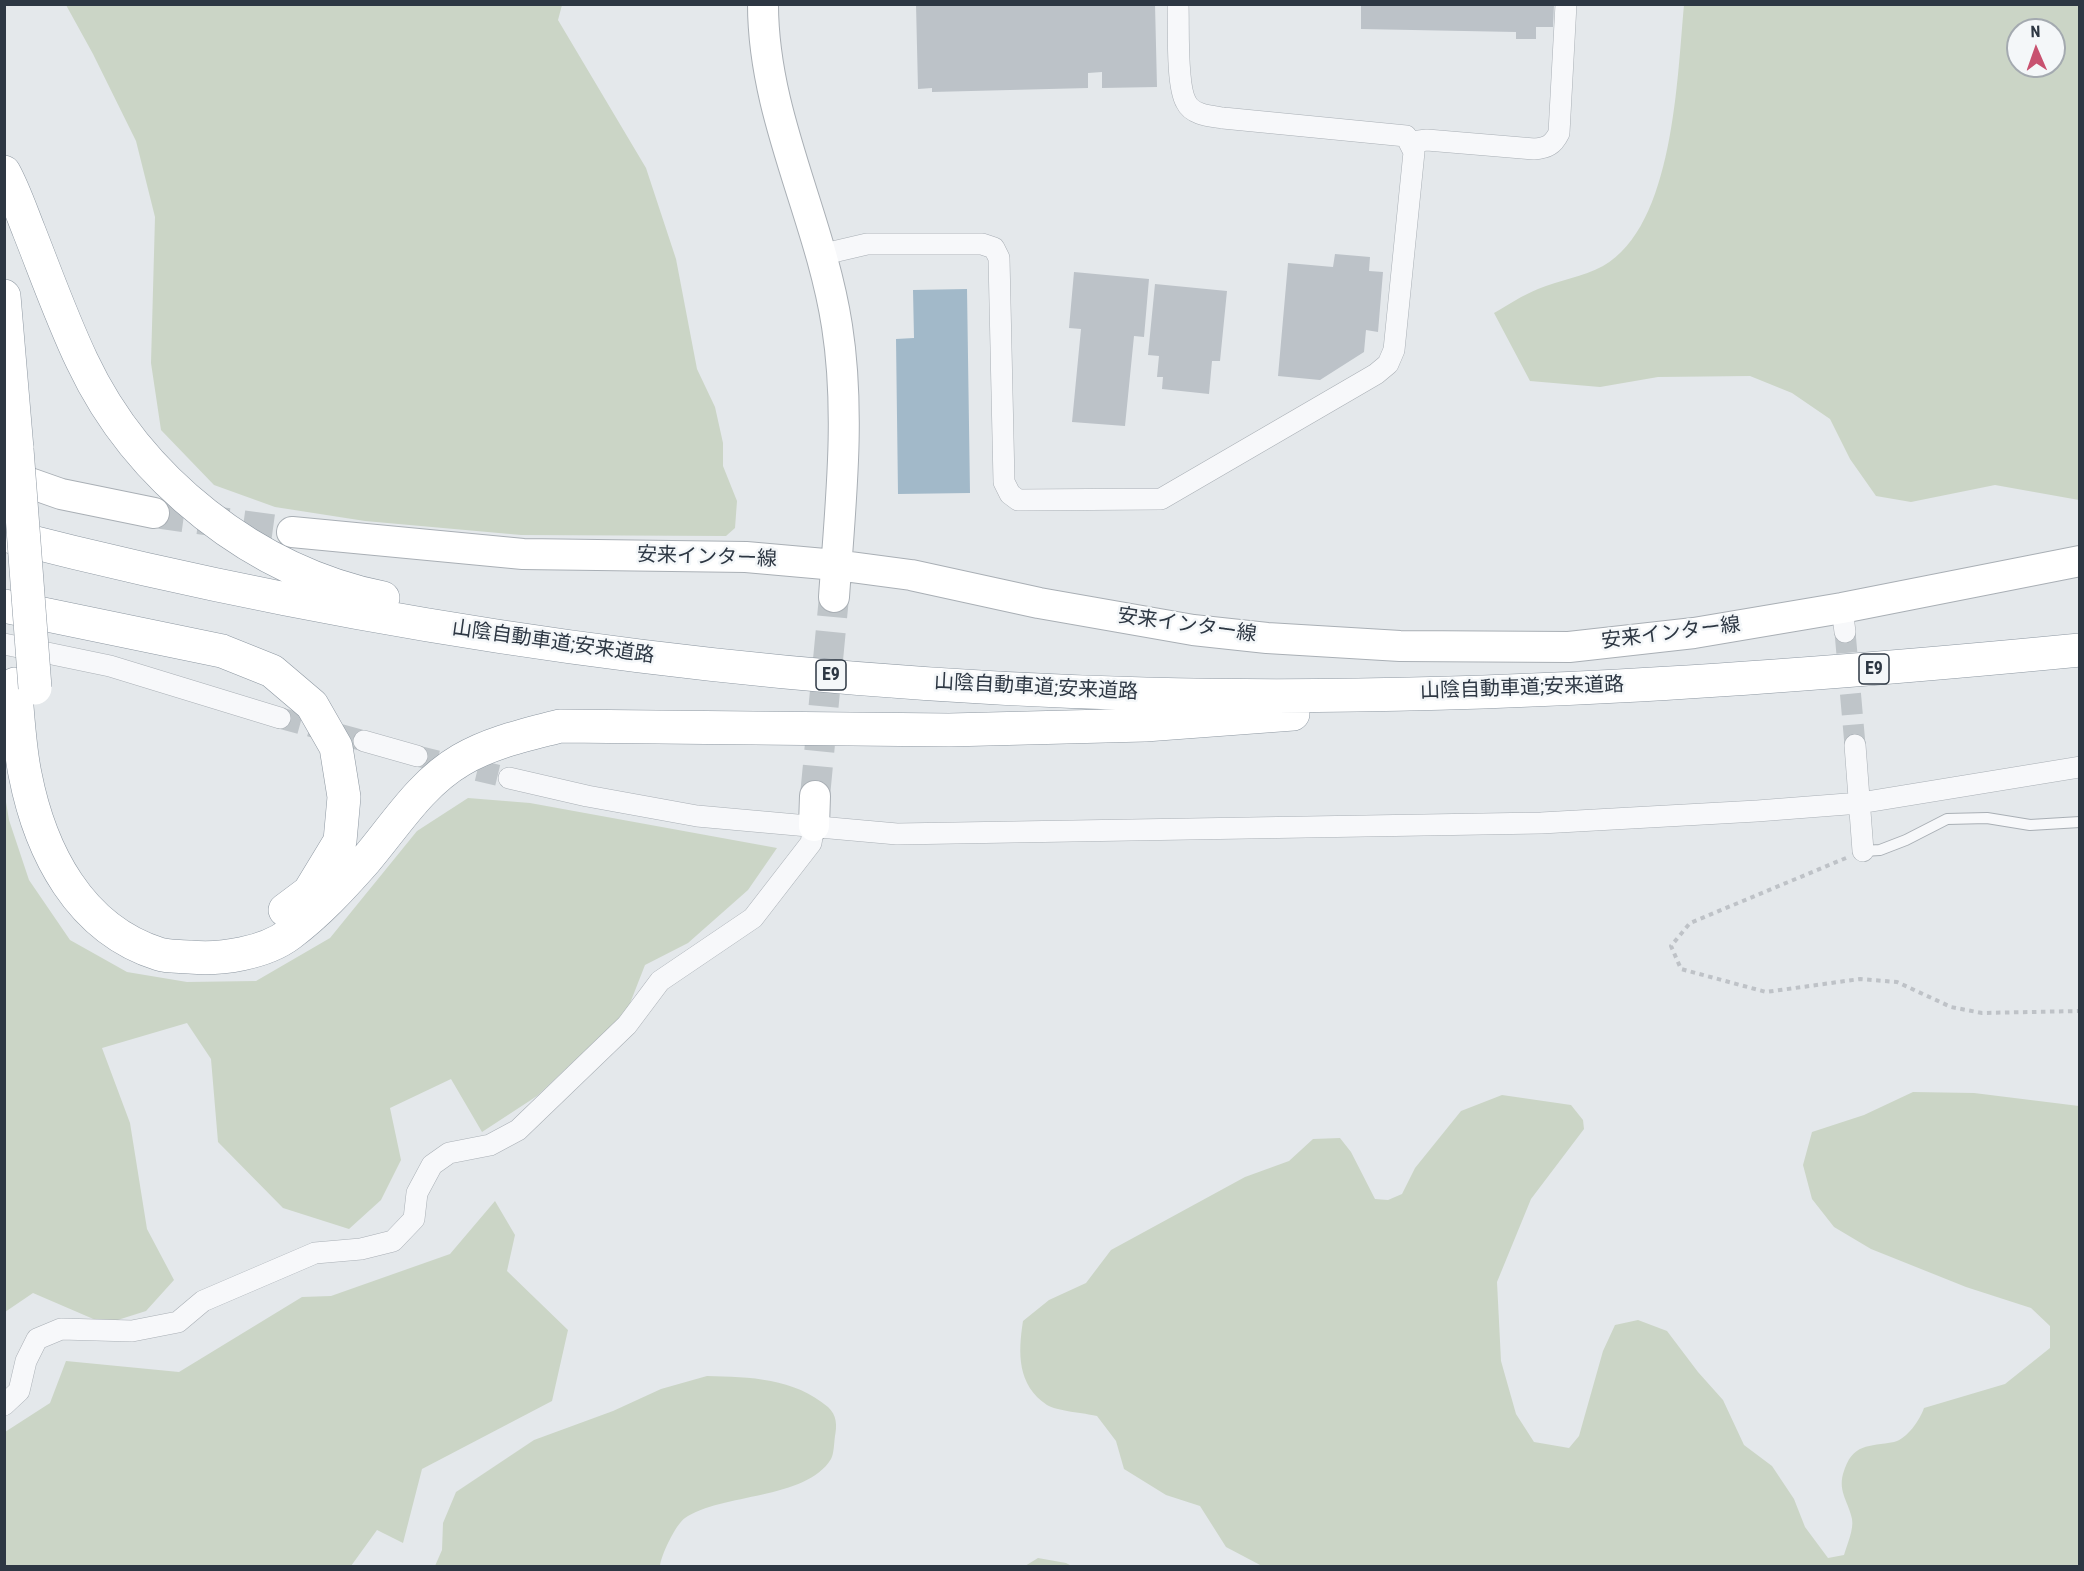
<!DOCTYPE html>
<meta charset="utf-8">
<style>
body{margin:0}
#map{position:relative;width:2084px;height:1571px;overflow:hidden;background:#e4e8eb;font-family:"Roboto Condensed",sans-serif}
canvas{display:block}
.frame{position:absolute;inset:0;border:6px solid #2d3743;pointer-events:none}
.north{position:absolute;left:2006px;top:18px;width:60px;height:60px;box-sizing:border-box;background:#f4f7f9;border:2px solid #a4aab0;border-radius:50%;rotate:358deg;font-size:16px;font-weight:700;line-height:24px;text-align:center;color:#2d3743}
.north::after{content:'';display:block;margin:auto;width:21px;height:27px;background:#c85270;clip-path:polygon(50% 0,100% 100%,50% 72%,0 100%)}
</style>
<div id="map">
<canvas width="2084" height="1571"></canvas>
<div class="frame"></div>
<div class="north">N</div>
</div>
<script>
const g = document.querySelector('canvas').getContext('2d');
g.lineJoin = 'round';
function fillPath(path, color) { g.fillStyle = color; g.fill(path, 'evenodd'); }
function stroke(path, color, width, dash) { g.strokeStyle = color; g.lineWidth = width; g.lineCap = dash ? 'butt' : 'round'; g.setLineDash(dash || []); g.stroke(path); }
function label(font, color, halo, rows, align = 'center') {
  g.font = font + ' "Roboto Condensed","Noto Sans JP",sans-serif'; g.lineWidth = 5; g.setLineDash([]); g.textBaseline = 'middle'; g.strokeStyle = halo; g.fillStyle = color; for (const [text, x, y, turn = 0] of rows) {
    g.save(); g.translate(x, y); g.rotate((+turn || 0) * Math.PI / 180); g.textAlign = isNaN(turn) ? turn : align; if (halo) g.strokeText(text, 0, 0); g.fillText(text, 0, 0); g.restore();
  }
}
const green = new Path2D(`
 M66,5H562L558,20L646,168L676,259L697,369L715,407L723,443V466L737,501L735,528L726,536L521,535L365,521L275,507L214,485L161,430L151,363L155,217L136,141L93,54Z
 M1684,5H2079V500L1995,485L1911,502L1876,496L1850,459L1830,419L1792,393L1750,376L1658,377L1600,387L1530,381L1494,313C1508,305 1523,295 1538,289C1559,280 1583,277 1603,266C1674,226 1677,78 1684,5ZM2018,30H2054V66H2018Z
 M4,790L9,820L29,880L70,940L127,972L187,982L256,981L330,938L417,831L468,798L530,803L777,848L748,890L688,943L645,965L627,1011L537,1096L482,1132L451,1079L390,1108L401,1160L381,1200L349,1229L283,1208L218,1142L211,1059L187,1023L102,1048L130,1123L147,1229L174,1280L146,1311L105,1324L33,1293L5,1312Z
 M1913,1092L1974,1093L2079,1106V1566H1262L1226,1547L1200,1506L1166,1495L1124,1469L1116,1441L1097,1416C1085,1413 1056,1411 1047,1405C1017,1385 1018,1353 1023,1321L1049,1300L1086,1283L1111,1250L1245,1177L1289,1161L1313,1139L1340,1138L1351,1152L1375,1199L1388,1200L1402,1194L1415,1168L1461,1111L1502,1095L1571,1105L1583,1120L1584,1129L1531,1199L1497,1282L1501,1361L1516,1414L1534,1442L1569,1448L1579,1436L1603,1351L1615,1325L1638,1320L1667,1331L1698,1372L1723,1400L1744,1445L1772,1466L1794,1499L1805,1527L1828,1558L1844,1555C1847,1545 1854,1529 1852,1519C1849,1503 1838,1492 1843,1474C1852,1442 1869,1447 1894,1442C1907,1439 1920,1420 1924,1408L2005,1384L2050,1348V1326L2031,1308L1966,1287L1871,1249L1834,1227L1812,1199L1803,1165L1812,1132L1864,1115Z
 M495,1201L515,1235L507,1271L568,1330L552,1401L422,1469L403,1543L377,1530L351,1566H5V1432L50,1403L66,1361L179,1372L302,1297L331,1296L450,1254Z
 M707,1376C750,1377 794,1378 828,1407C837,1415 837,1426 835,1436C834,1443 834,1454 831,1459C806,1500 722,1493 685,1518C675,1525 661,1556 660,1566H435L442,1550L443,1523L456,1492L534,1440L613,1411L661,1389Z
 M1038,1558L1066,1563L1072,1566H1025Z`);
const water = new Path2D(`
 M967,289L970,493L898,494L896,339L914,338L913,290Z`);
const building = new Path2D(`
 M916,4H1155L1157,87L1102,88V72L1088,73V88L932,92V88L918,89Z
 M1361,4H1554L1553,27H1536V39H1516V32L1361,29Z
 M1335,254L1370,257L1369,271L1383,272L1378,332L1366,330L1364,352L1320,380L1278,376L1288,263L1333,267Z
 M1074,272L1149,279L1144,337L1134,336L1125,426L1072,422L1081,329L1069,328Z
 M1155,284L1227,291L1220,361H1212L1209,394L1162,389L1163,377H1157L1159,356L1148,355Z`);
const streetTunnel = new Path2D(`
 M1845,632L1855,745
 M280,718L364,741
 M417,756L509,778`);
const secondaryTunnel = new Path2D(`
 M154,513L292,532
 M815,796L834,597`);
const path = new Path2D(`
 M1846,858L1690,923L1671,946L1681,969L1766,992L1860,979L1897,982L1951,1007L1982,1013L2080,1011`);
const lane = new Path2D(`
 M1863,851L1880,850L1906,840L1947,819L1987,818L2030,825L2080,822`);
const street = new Path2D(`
 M1411,142L1427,140L1534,149C1547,148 1553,145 1559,133L1566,4
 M820,255L867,244H982L994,248L999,258L1004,482L1010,494L1018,500L1161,499L1376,374L1388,364L1394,350L1414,152L1406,136L1223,118C1210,116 1192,115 1186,102C1176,85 1179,26 1178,4
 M1842,608L1845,632
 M4,644L110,666L280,718
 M364,741L417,756
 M1855,745L1863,851
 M509,778L587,796L697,816L897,834L1541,823L1757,811L1860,803L2080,767
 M4,1405L19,1391L26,1361L37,1339L61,1329L132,1331L178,1322L203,1301L315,1253L361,1249L393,1241L414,1219L417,1193L432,1165L449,1153L490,1145L518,1130L627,1025L660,981L753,918L811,843L814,826`);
const secondary = new Path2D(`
 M763,4C763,117 820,216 837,326C851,415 840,508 834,597
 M4,474L61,494L154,513
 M292,532L523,554L746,557L836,565L911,575L1039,603L1193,630L1267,638L1400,646L1569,647L1694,633L1842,608L2080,561
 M814,826L815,796`);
const highway = new Path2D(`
 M4,172C14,190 21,211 29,231C46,274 62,319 82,361C138,480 255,572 383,598
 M4,296L17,449
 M4,535C377,631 761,684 1146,694C1458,702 1770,680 2080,650
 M4,606L222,651L272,671L312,705L336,747L344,797L340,841L309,892L285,910
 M15,684C18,713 19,745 25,774C40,851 79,929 159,954C168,957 180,956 190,957C221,960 265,953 290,934C318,913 342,887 365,861C395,826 420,784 461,760C492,742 526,735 560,726L949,730L1145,725L1293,714`);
const highwayBridge = new Path2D(`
 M17,449L35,688`);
const shields = [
 [1874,669,30],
 [831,675,30]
];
const shieldNames = [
 ["E9",1874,669],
 ["E9",831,675]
];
const streetNames = [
 ["安来インター線",707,558,2],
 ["安来インター線",1187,626,8],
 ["安来インター線",1671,634,-7],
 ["山陰自動車道;安来道路",553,643,8],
 ["山陰自動車道;安来道路",1036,688,3],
 ["山陰自動車道;安来道路",1522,689,-2]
];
fillPath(green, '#cbd5c6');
fillPath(water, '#a2b9c9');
fillPath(building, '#bcc2c8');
stroke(streetTunnel, '#bfc5c9', 21, [21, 10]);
stroke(secondaryTunnel, '#bfc5c9', 30, [30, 15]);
stroke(lane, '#a9afb5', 12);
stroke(street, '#a9afb5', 22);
stroke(secondary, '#a9afb5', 32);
stroke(highway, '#8d97a1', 34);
stroke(path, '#bec2c7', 4, [4.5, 4.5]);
stroke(lane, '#f7f8fa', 10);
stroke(street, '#f7f8fa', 21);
stroke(secondary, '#fff', 30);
stroke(highway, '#fff', 33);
stroke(highwayBridge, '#8d97a1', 34, []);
stroke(highwayBridge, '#fff', 33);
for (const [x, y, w] of shields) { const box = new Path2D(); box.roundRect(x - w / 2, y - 15, w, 30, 4.5); g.fillStyle = '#f4f7f9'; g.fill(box); stroke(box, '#2d3743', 1.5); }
label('bold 18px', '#2d3743', null, shieldNames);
label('20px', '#2d3743', '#f4f7f9', streetNames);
</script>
